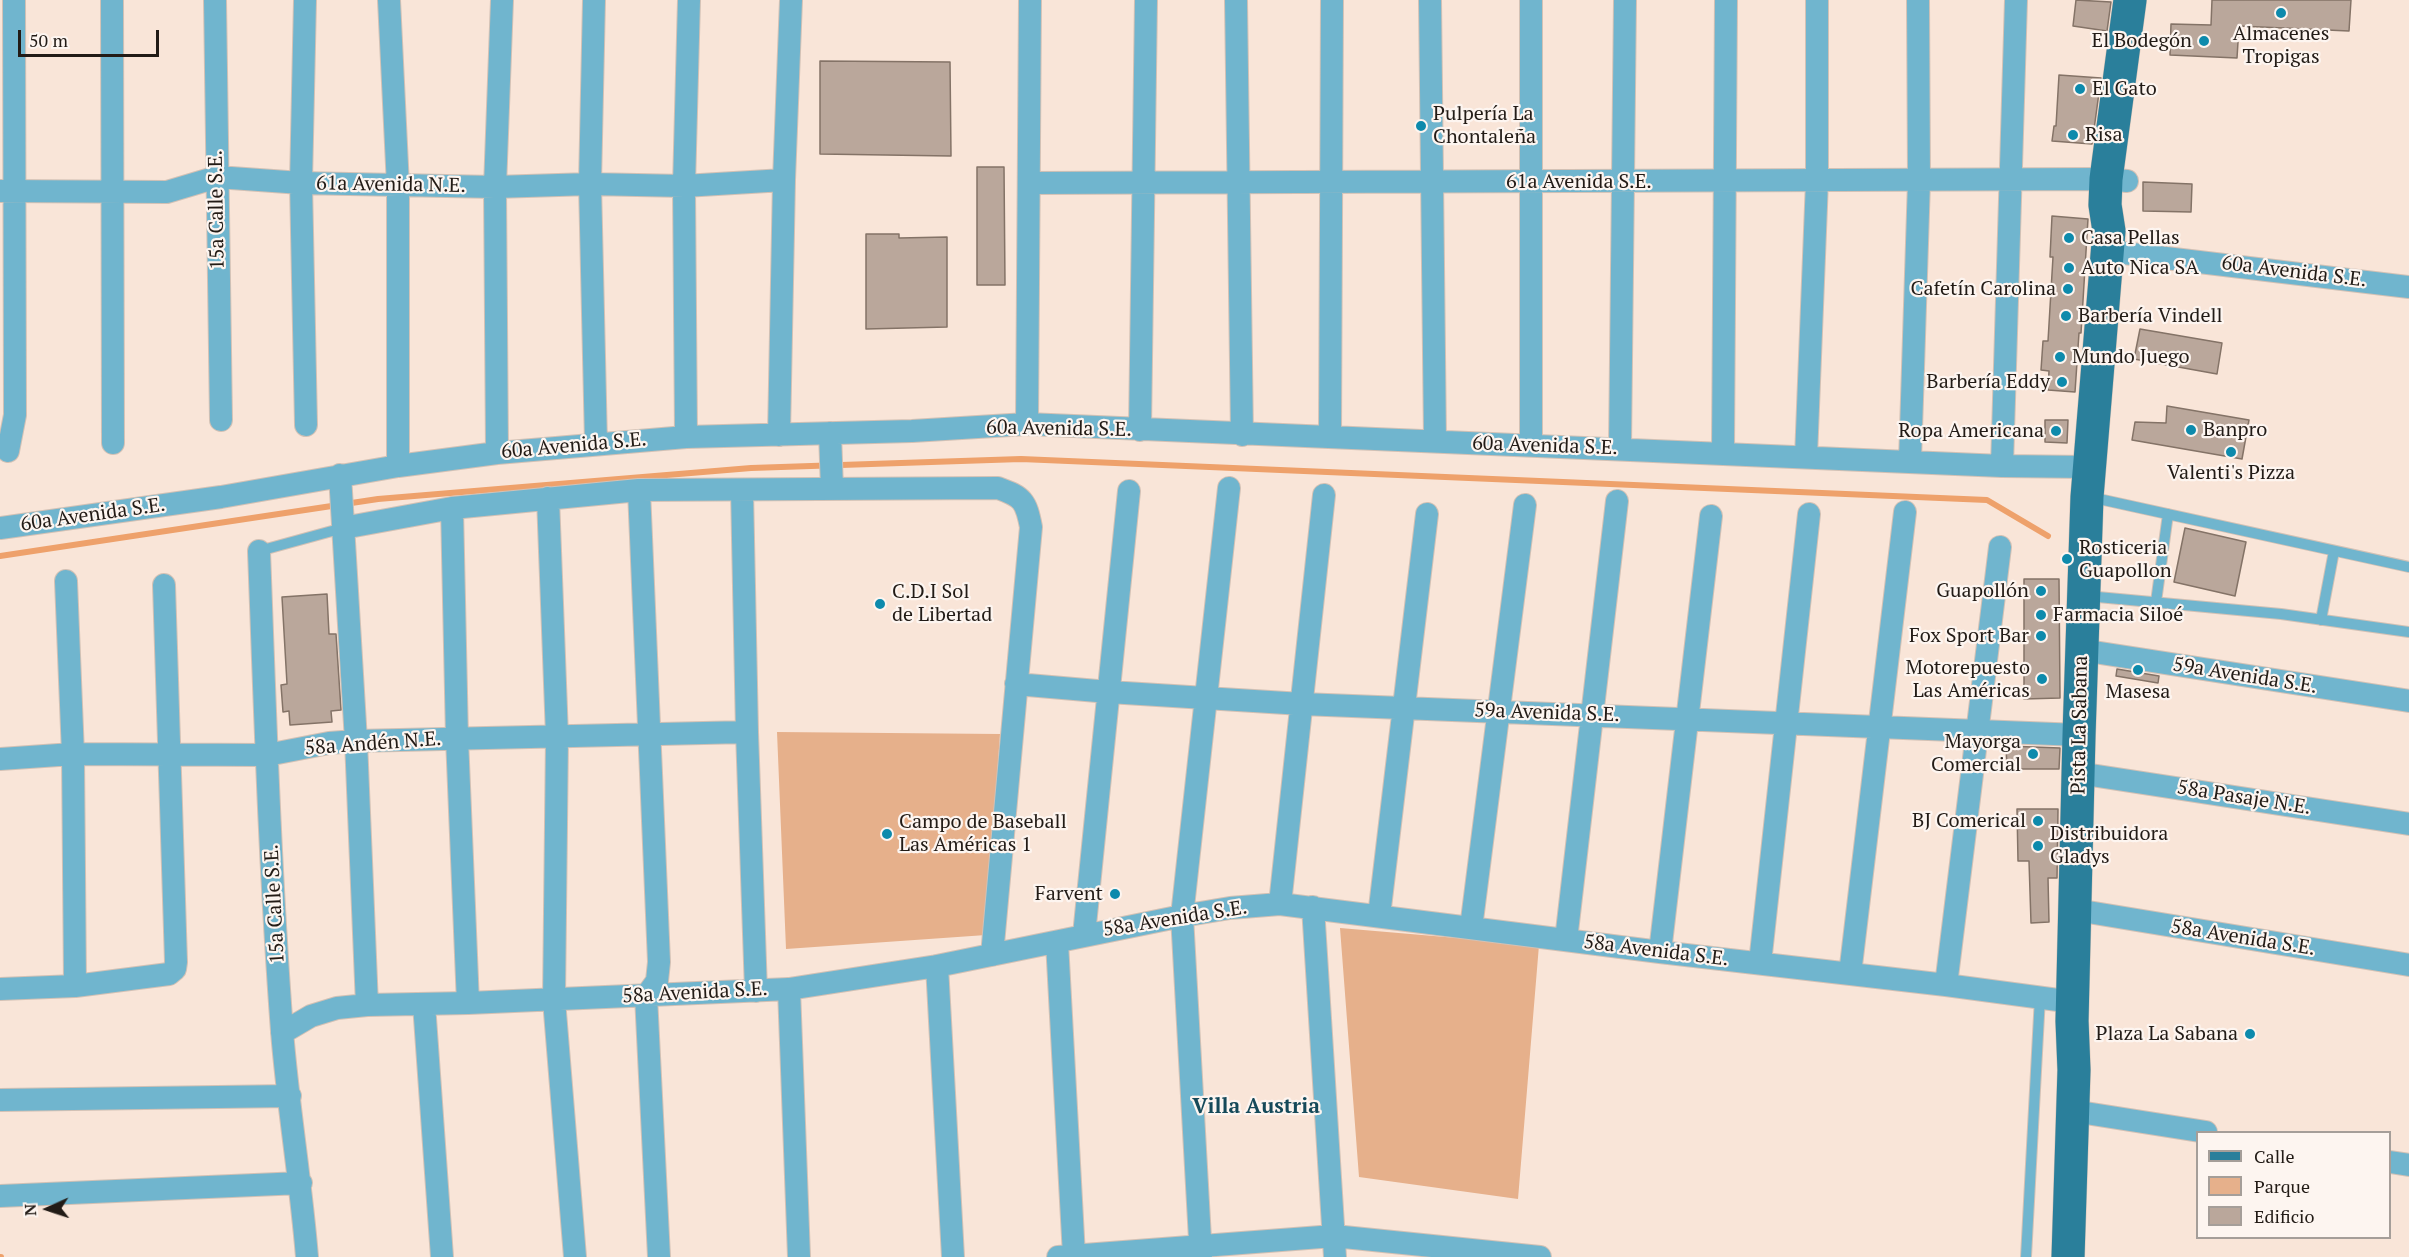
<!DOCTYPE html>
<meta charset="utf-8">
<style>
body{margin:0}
#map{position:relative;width:2409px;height:1257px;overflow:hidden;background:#f9e5d8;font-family:"PT Serif",serif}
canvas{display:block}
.legend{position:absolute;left:2196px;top:1131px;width:195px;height:108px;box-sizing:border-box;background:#fdf5f0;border:2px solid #a59e99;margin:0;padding:8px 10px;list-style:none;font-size:18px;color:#221b16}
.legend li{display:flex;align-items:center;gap:12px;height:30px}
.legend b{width:30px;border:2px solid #a59e99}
.north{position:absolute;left:18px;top:1179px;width:60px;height:60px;-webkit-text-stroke:4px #fdf5f0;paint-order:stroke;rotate:267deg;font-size:16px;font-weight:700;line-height:24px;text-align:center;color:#221b16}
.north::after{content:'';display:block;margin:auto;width:21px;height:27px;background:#221b16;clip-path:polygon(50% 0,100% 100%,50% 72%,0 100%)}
.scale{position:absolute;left:18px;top:30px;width:141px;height:27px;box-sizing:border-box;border:3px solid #221b16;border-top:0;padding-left:8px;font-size:18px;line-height:21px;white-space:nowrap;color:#221b16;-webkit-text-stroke:4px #fdf5f0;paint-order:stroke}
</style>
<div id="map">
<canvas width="2409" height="1257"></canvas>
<ul class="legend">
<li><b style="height:8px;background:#2a7f9b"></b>Calle</li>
<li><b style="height:16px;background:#e6b08b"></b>Parque</li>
<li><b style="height:16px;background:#baa79b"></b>Edificio</li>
</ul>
<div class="north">N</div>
<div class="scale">50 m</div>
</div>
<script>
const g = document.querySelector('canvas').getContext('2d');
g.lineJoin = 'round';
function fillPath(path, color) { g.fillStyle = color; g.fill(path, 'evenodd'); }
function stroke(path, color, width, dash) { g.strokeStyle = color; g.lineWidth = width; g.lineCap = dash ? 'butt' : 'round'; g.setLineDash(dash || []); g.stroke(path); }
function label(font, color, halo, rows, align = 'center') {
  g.font = font + ' "PT Serif",serif'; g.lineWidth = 4.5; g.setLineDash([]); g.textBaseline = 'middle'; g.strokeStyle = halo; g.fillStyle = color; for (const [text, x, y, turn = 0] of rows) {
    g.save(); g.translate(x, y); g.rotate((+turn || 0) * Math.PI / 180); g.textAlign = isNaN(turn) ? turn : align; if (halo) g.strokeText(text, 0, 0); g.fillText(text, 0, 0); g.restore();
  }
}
const green = new Path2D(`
 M777,732L1000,734L986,935L786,949Z
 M1340,928L1539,945L1518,1199L1359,1177Z`);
const stream = new Path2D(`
 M0,556L378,499L751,468L1021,459L1987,500L2048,536
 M0,1257H1`);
const building = new Path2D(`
 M2076,0L2111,2L2107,31L2073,26Z
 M2212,0H2351L2349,31L2239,26L2237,58L2170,55L2171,24L2211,25Z
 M820,61L950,62L951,156L820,154Z
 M2059,75L2101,78L2092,144L2052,141L2054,126H2056Z
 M977,167H1004L1005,285H977Z
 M2143,182L2192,184L2191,212L2143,211Z
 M2052,216L2088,219L2081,333H2079L2075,392L2048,390L2049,371L2041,370L2043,341H2048L2053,257H2050Z
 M866,234H899V238L947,237V327L866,329Z
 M2140,329L2222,343L2217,374L2134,359Z
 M2167,406L2249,420L2242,459L2132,440L2135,422L2166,423Z
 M2045,420H2068L2067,443L2045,442Z
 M2185,528L2246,542L2235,596L2174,582Z
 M2024,579H2059L2060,698L2024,699Z
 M327,594L329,634H336L341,710L331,711L332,722L290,725L289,711L283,712L281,685L287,684L282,597Z
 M2117,669L2159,676L2158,683L2116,676Z
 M2006,746L2060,748L2059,769H2007Z
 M2017,809H2058L2057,878H2048L2049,922L2031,923L2029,861H2018Z`);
const lane = new Path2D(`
 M2090,497L2409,567
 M259,551L343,528
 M2087,596L2281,614L2409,632
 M2156,602L2168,514
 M2321,620L2334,551
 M2026,1257L2040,997`);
const street = new Path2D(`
 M112,0L113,443
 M215,0L221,420
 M305,0L301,183L306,425
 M389,0L398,186V466
 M594,0L590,184L596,443
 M1236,0L1242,435
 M1430,0L1435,441
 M1030,183L2106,179L2127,181
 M0,191L167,192L217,177L301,183L495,187L590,184L684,186L784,180
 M2107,251L2409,287
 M1027,424L1030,0
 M1140,430L1146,0
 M830,433L832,489
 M779,435L784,180L791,0
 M686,437L684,186L689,0
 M1330,437L1332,0
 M1531,445V0
 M1620,449L1625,0
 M8,451L15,415L14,0
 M497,453L495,187L502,0
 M1723,453L1726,0
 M1806,457L1817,181V0
 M1910,461L1919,181L1918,0
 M2002,466L2016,0
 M340,475L356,741L367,1005
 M639,490L659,962L657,981L646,996L659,1257
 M742,490L747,732L756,991
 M548,498L557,736L554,1000L575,1257
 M452,508L457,738L468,1003
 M0,528L221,497L398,466L497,453L686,437L912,431L1027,424L2002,466L2088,467
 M343,528L452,508L639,490L998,488C1023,497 1026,501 1031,527L992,955
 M259,551C265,711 270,871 282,1031C288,1107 301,1182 307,1257
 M66,581L73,754L75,986
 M2081,650L2409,701
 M1016,684L1109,692L1302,704L2079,735
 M0,759L73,754L267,755L329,743L356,741L747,732
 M2078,773L2409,824
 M1280,904L1324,495
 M1313,907L1335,1257
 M2076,910L2409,965
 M1379,916L1427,514
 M1471,928L1525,505
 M1084,935L1129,491
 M1566,940L1617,501
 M1057,942L1074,1256
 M1660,952L1711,516
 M1760,963L1809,514
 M937,966L953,1257
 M1850,974L1905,512
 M1946,985L2000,547
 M0,989L75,986L169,974L175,969L176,962L164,585
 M789,989L799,1257
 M424,1004L442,1257
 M282,1033L311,1016L337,1008L367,1005L468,1003L789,989L937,966L1182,916L1230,908L1280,904L1660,952L1946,985L2073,1002
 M0,1100L290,1096
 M2073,1111L2206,1132
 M2390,1162L2409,1165
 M0,1196L301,1183
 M1058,1257L1334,1236L1540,1257
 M1201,1257L1182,916L1229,488`);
const primary = new Path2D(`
 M2068,1257L2074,1070L2072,1021L2079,735L2087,497L2109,231L2105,205L2106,179L2130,0`);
const markers = [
 [2281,13,6,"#0d8aac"],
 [2204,41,6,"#0d8aac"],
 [2080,89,6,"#0d8aac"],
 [1421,126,6,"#0d8aac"],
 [2073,135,6,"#0d8aac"],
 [2069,238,6,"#0d8aac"],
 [2069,268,6,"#0d8aac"],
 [2068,289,6,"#0d8aac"],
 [2066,316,6,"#0d8aac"],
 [2060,357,6,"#0d8aac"],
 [2062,382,6,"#0d8aac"],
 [2191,430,6,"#0d8aac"],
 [2056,431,6,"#0d8aac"],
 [2231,452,6,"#0d8aac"],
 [2067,559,6,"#0d8aac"],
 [2041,591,6,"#0d8aac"],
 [880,604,6,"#0d8aac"],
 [2041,615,6,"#0d8aac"],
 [2041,636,6,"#0d8aac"],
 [2138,670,6,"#0d8aac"],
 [2042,679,6,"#0d8aac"],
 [2033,754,6,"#0d8aac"],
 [2038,821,6,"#0d8aac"],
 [887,834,6,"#0d8aac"],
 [2038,846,6,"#0d8aac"],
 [1115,894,6,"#0d8aac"],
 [2250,1034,6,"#0d8aac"]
];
const poiNames = [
 ["Almacenes",2281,34,"center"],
 ["Tropigas",2281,57,"center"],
 ["El Bodegón",2192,41,"right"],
 ["El Gato",2092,89],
 ["Pulpería La",1433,114],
 ["Chontaleña",1433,137],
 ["Risa",2085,135],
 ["Casa Pellas",2081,238],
 ["Auto Nica SA",2081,268],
 ["Cafetín Carolina",2056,289,"right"],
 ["Barbería Vindell",2078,316],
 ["Mundo Juego",2072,357],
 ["Barbería Eddy",2050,382,"right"],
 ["Banpro",2203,430],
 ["Ropa Americana",2044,431,"right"],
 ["Valenti's Pizza",2231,473,"center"],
 ["Rosticeria",2079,548],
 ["Guapollon",2079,571],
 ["Guapollón",2029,591,"right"],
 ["C.D.I Sol",892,592],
 ["de Libertad",892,615],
 ["Farmacia Siloé",2053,615],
 ["Fox Sport Bar",2029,636,"right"],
 ["Motorepuesto",2030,668,"right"],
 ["Las Américas",2030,691,"right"],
 ["Masesa",2138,692,"center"],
 ["Mayorga",2021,742,"right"],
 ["Comercial",2021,765,"right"],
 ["BJ Comerical",2026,821,"right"],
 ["Campo de Baseball",899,822],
 ["Las Américas 1",899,845],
 ["Distribuidora",2050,834],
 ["Gladys",2050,857],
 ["Farvent",1103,894,"right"],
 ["Plaza La Sabana",2238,1034,"right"]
];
const streetNames = [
 ["61a Avenida S.E.",1579,182],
 ["61a Avenida N.E.",391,185,1],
 ["15a Calle S.E.",217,210,-91],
 ["60a Avenida S.E.",2294,272,7],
 ["60a Avenida S.E.",1059,429,1],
 ["60a Avenida S.E.",574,446,-5],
 ["60a Avenida S.E.",1545,446,2],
 ["60a Avenida S.E.",93,515,-8],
 ["59a Avenida S.E.",2245,676,9],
 ["59a Avenida S.E.",1547,713,2],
 ["Pista La Sabana",2080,725,-89],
 ["58a Andén N.E.",373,744,-4],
 ["58a Pasaje N.E.",2244,798,9],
 ["15a Calle S.E.",275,904,-93],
 ["58a Avenida S.E.",1175,919,-9],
 ["58a Avenida S.E.",2243,938,9],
 ["58a Avenida S.E.",1656,951,7],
 ["58a Avenida S.E.",695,993,-3]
];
const neighbourhoodNames = [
 ["Villa Austria",1256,1107]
];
fillPath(green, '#e6b08b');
stroke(stream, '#eea16b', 6);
fillPath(building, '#baa79b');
stroke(building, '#847367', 1.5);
stroke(lane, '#d2c1b5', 12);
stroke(street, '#d2c1b5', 24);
stroke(primary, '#d2c1b5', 34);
stroke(lane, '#70b5ce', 10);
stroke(street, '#70b5ce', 22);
stroke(primary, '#2a7f9b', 33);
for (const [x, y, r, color] of markers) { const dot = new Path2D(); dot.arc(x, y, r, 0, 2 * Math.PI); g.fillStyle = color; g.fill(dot); stroke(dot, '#fdf5f0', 2); }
label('20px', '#221b16', '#fdf5f0', poiNames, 'left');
label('20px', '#221b16', '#fdf5f0', streetNames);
label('bold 21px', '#154959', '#fdf5f0', neighbourhoodNames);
</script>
